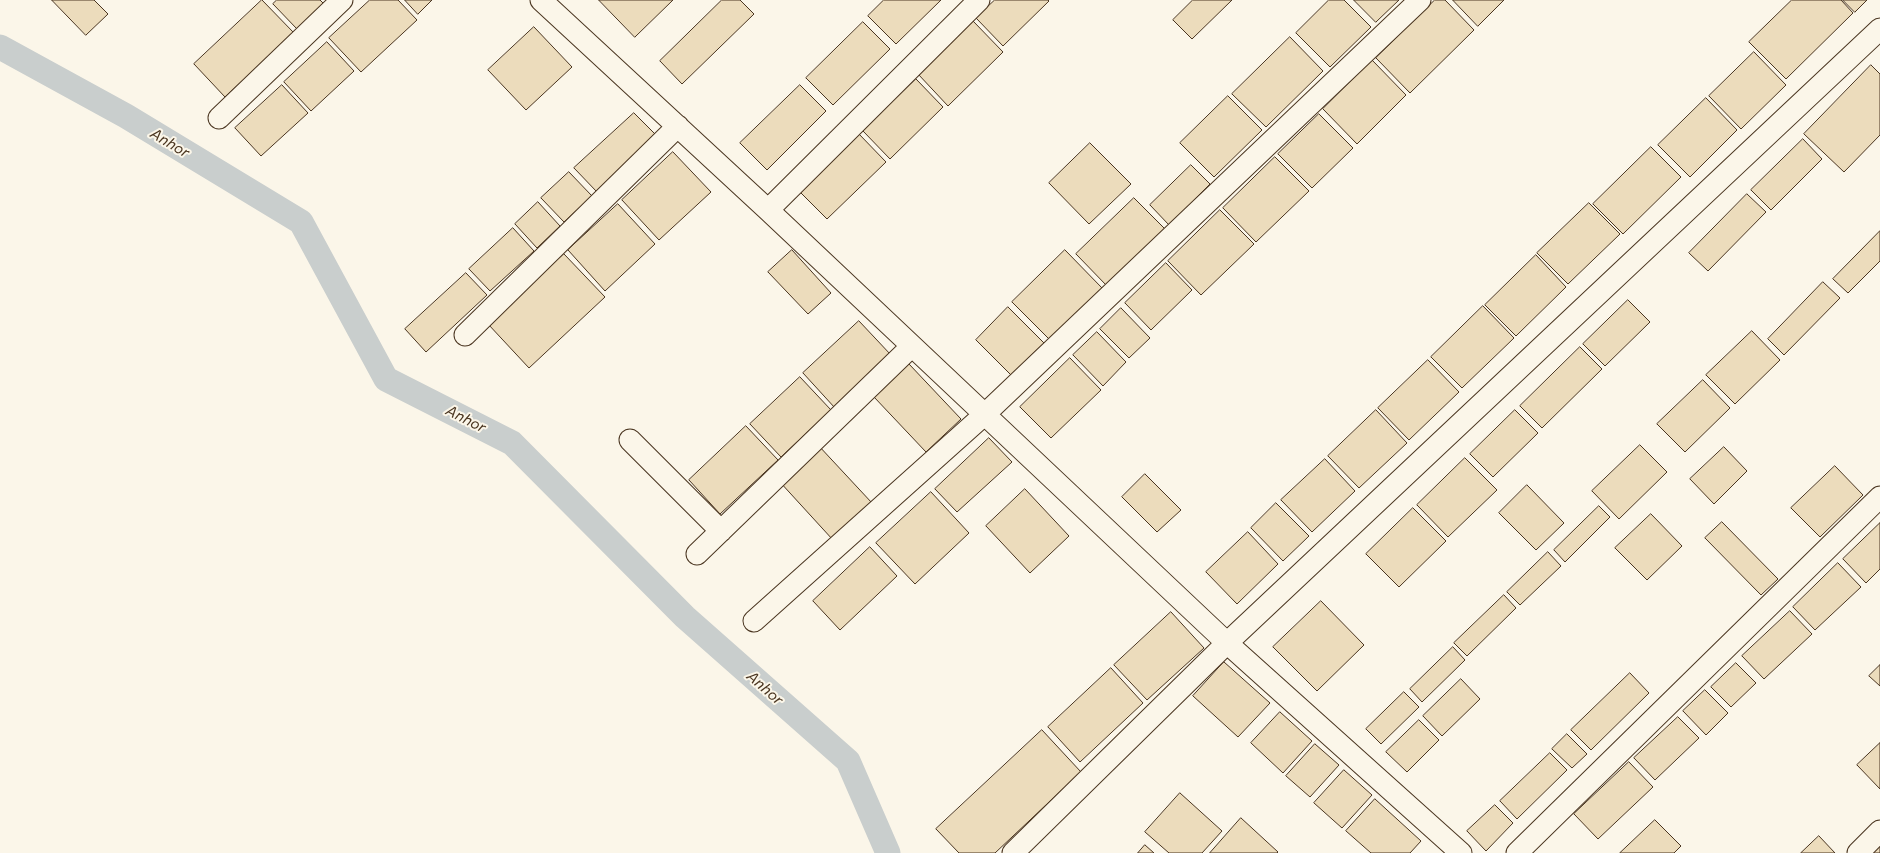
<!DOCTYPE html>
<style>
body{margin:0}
canvas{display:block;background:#fbf6e9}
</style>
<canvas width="1880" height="853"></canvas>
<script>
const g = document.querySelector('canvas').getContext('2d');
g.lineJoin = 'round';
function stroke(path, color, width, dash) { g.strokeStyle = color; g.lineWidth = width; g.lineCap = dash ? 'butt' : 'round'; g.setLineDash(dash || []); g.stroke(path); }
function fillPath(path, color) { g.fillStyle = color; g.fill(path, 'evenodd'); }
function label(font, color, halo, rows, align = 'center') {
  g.font = font + ' Commissioner,sans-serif'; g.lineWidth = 4; g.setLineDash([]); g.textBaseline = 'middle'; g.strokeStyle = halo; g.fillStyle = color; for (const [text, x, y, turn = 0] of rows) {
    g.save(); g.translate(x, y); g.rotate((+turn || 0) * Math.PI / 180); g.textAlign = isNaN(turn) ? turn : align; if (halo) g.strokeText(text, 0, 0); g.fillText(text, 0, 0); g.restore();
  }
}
const canal = new Path2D(`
 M0,47L126,116L301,222L386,379L512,443L685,617L848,761L888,853`);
const building = new Path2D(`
 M52,0H94L108,14L86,35Z
 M262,0L294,33L225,97L194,64Z
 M277,0H320L324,4L297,29L273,4Z
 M370,0H398L417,20L361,72L329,38Z
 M405,0H432L418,14Z
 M599,0H673L635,37Z
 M722,0H740L754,14L682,84L660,61Z
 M884,0H941L896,44L868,16Z
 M995,0H1048L1049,1L1003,46L976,18Z
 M1193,0H1232L1192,39L1173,20Z
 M1329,0H1344L1371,27L1330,67L1296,33Z
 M1354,0H1399L1376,22Z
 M1435,0H1445L1474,30L1410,93L1376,58Z
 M1453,0H1504L1478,26Z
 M1792,0H1841L1853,13L1786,79L1749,42Z
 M1843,0H1867L1855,12Z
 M973,21L1003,52L948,106L918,74Z
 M863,22L890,49L833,105L806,78Z
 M534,27L572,67L526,110L488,70Z
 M1290,37L1323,71L1266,127L1232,94Z
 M327,42L354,71L311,111L284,82Z
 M1754,52L1786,85L1741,129L1709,96Z
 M1372,60L1406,95L1357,144L1323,109Z
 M1871,65L1880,74V135L1844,172L1804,134Z
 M916,79L943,107L890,159L863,131Z
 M282,85L308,113L261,156L235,128Z
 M800,85L826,111L767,170L740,143Z
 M1228,96L1262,130L1214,177L1180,143Z
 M1706,98L1737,130L1690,177L1658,145Z
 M634,113L657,136L597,192L574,168Z
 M1319,114L1353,148L1312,188L1278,154Z
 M858,133L886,162L827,219L799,191Z
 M1803,139L1822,159L1771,210L1751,190Z
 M1090,143L1131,184L1089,224L1049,183Z
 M1651,147L1681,177L1623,234L1593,204Z
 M673,152L711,192L659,240L622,200Z
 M1275,157L1309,191L1256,242L1223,208Z
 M1191,165L1210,184L1169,225L1150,205Z
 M569,172L592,196L564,222L541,198Z
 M1747,194L1766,212L1708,271L1689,253Z
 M1134,198L1165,229L1107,286L1076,254Z
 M538,202L560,226L537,248L515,224Z
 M1589,203L1620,234L1568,284L1537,253Z
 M618,204L655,244L605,291L568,250Z
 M1220,210L1254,244L1201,295L1168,261Z
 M513,228L534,251L490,291L469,269Z
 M1880,231V261L1848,293L1833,279Z
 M792,250L831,293L808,314L768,272Z
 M1065,250L1103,289L1050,340L1012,302Z
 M564,254L605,297L529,368L488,324Z
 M1536,255L1566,287L1516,336L1485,305Z
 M1166,263L1192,290L1151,330L1125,303Z
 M466,273L487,295L426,352L405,329Z
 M1823,282L1840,298L1784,355L1768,339Z
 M1628,300L1650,322L1605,366L1583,344Z
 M1483,306L1514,338L1462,388L1431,357Z
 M1008,307L1044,343L1011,375L976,340Z
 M1121,308L1150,338L1129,358L1100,329Z
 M859,321L891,355L835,408L803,373Z
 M1752,331L1780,360L1735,404L1706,375Z
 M1097,332L1126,362L1103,386L1073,355Z
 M1580,347L1602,369L1542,428L1520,406Z
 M1070,358L1101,390L1051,438L1020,407Z
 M1428,360L1459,392L1409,440L1378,408Z
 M909,364L961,419L926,452L874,397Z
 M800,377L831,410L781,457L750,424Z
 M1703,380L1730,408L1685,452L1657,424Z
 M1376,410L1407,443L1359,488L1328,456Z
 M1515,410L1538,433L1493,477L1470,454Z
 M746,426L778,460L720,514L689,480Z
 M989,438L1012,462L957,512L935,489Z
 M818,445L872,503L833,540L779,481Z
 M1640,445L1667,472L1619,519L1592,491Z
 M1724,447L1747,471L1714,504L1690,479Z
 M1465,458L1497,490L1448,537L1417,505Z
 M1325,459L1355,491L1312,532L1281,500Z
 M1835,466L1863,495L1820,537L1791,508Z
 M1145,474L1181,510L1157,532L1122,497Z
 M1527,485L1564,523L1536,550L1499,513Z
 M1025,489L1069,536L1030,573L986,526Z
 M931,492L969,533L915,584L876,543Z
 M1276,503L1309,536L1283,561L1251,528Z
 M1599,506L1610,517L1565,562L1554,550Z
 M1413,508L1446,541L1399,587L1366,554Z
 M1651,514L1682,546L1647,580L1615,548Z
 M1722,522L1778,579L1761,595L1705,538Z
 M1880,523V569L1866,583L1843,559Z
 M1248,532L1278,564L1237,604L1206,572Z
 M870,547L897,576L840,630L813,601Z
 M1548,552L1561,566L1520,605L1507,592Z
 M1838,563L1861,587L1815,630L1793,607Z
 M1504,595L1516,608L1467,656L1454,643Z
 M1321,601L1364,645L1317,691L1273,647Z
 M1790,611L1812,634L1764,679L1742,656Z
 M1171,612L1204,648L1147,700L1114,665Z
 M1453,647L1465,660L1422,702L1410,689Z
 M1224,662L1270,703L1238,737L1193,696Z
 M1736,663L1756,683L1731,707L1711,687Z
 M1880,665V686L1869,676Z
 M1111,668L1143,703L1080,762L1048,727Z
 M1630,673L1649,693L1591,750L1571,730Z
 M1461,679L1480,699L1442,736L1423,716Z
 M1705,690L1728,713L1706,735L1683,711Z
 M1404,692L1419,707L1381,744L1366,729Z
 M1280,712L1312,741L1283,773L1251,743Z
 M1678,717L1699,738L1655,780L1634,758Z
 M1419,720L1439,740L1407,772L1386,752Z
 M1042,730L1081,772L995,853H959L936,829Z
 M1567,734L1587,754L1572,768L1552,749Z
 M1880,743V789L1857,765Z
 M1315,744L1339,765L1310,797L1286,776Z
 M1550,753L1567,770L1517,819L1500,801Z
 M1629,762L1653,787L1598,839L1574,814Z
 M1344,770L1372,795L1342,828L1314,803Z
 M1180,793L1222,831L1202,853H1169L1145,832Z
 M1375,799L1421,841L1410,853H1371L1346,831Z
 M1495,805L1513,823L1486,851L1467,831Z
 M1241,818L1278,852L1277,853H1210Z
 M1655,820L1681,846L1674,853H1620Z
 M1819,836L1835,853H1801Z
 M1145,845L1154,853H1138Z
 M1880,846V853H1873Z`);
const minor = new Path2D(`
 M541,0L768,210L1227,643L1461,853
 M219,118L342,0
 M768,210L979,0
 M465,335L678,126
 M630,440L721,531
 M697,554L912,346
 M754,621L984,415L1420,0
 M1013,853L1227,643L1880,29
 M1517,853L1880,497
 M1858,853L1880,831`);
const waterNames = [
 ["Anhor",170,143,31],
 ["Anhor",466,419,27],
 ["Anhor",765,688,41]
];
stroke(canal, '#c9cecd', 25);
fillPath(building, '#ecdcbc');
stroke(building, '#4a3520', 1);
stroke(minor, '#4a3520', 23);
stroke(minor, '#fbf6e9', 21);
label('italic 15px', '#4a3520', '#fbf6e9', waterNames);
</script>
